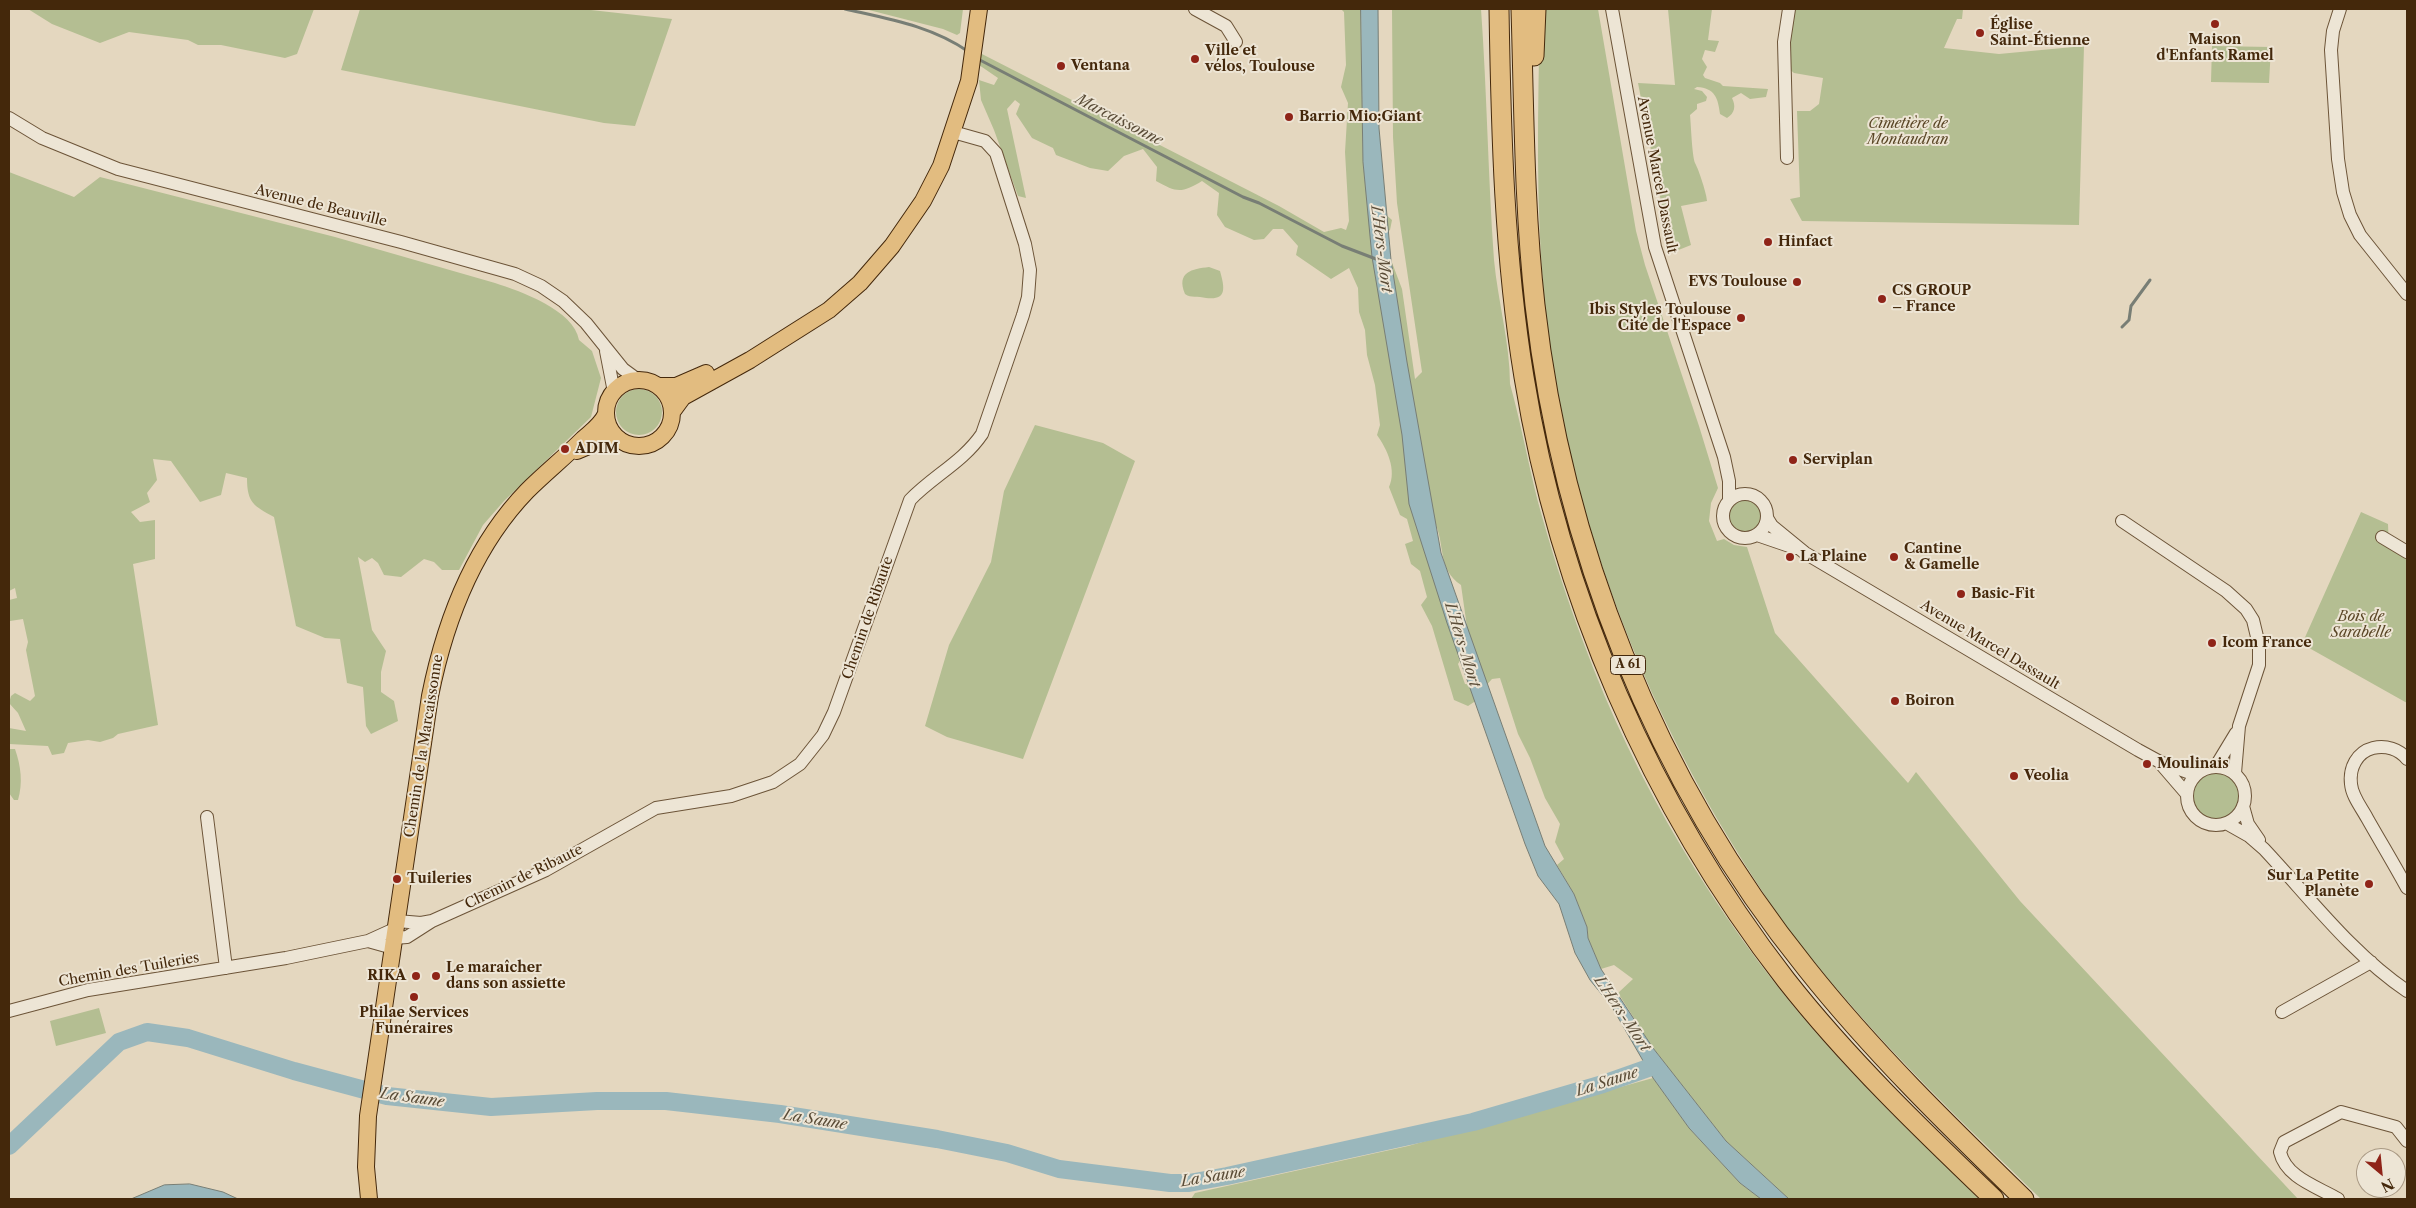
<!DOCTYPE html>
<meta charset="utf-8">
<style>
body{margin:0}
#map{position:relative;width:2416px;height:1208px;overflow:hidden;background:#e4d7bf;font-family:"Libre Caslon Text",serif}
canvas{display:block}
.frame{position:absolute;inset:0;border:10px solid #44280b;pointer-events:none}
.north{position:absolute;left:2356px;top:1148px;width:50px;height:50px;box-sizing:border-box;background:#ede5d5;border:1px solid #a99984;border-radius:50%;rotate:152deg;font-size:14px;font-weight:700;line-height:20px;text-align:center;color:#44280b}
.north::after{content:'';display:block;margin:auto;width:18px;height:22px;background:#8f2418;clip-path:polygon(50% 0,100% 100%,50% 72%,0 100%)}
</style>
<div id="map">
<canvas width="2416" height="1208"></canvas>
<div class="frame"></div>
<div class="north">N</div>
</div>
<script>
const g = document.querySelector('canvas').getContext('2d');
g.lineJoin = 'round';
function fillPath(path, color) { g.fillStyle = color; g.fill(path, 'evenodd'); }
function stroke(path, color, width, dash) { g.strokeStyle = color; g.lineWidth = width; g.lineCap = dash ? 'butt' : 'round'; g.setLineDash(dash || []); g.stroke(path); }
function label(font, color, halo, rows, align = 'center') {
  g.font = font + ' "Libre Caslon Text",serif'; g.lineWidth = 4; g.setLineDash([]); g.textBaseline = 'middle'; g.strokeStyle = halo; g.fillStyle = color; for (const [text, x, y, turn = 0] of rows) {
    g.save(); g.translate(x, y); g.rotate((+turn || 0) * Math.PI / 180); g.textAlign = isNaN(turn) ? turn : align; if (halo) g.strokeText(text, 0, 0); g.fillText(text, 0, 0); g.restore();
  }
}
const green = new Path2D(`
 M28,9H314L297,54L285,58L221,45H198L188,40L129,32L100,43L52,24Z
 M360,9H582L672,19L635,126L604,123L341,70Z
 M865,9H963L960,33L957,35L943,29Z
 M1341,9H1361L1363,162L1367,198L1392,220L1390,230L1373,243L1391,260L1402,289L1415,379L1422,372L1397,203L1393,137L1392,9H1481C1487,92 1488,176 1494,260C1498,302 1510,343 1510,384C1521,423 1528,463 1538,502C1551,549 1566,597 1584,644C1635,782 1715,915 1811,1027C1863,1088 1922,1143 1979,1199H1789L1726,1141L1653,1048L1618,993L1633,979L1614,965L1601,969L1588,938L1587,927L1574,894L1557,865L1564,859L1555,842L1560,824L1545,798L1530,758L1518,734L1500,678L1492,679L1483,689L1461,659L1458,664L1465,684L1473,685L1477,700L1468,706L1454,700L1432,626L1421,605L1427,597L1420,571L1411,564L1405,544L1413,541L1407,519L1400,515L1389,487C1397,470 1387,449 1377,435L1380,425L1375,385L1367,355L1365,330L1359,312L1358,288L1349,268L1331,279L1296,255L1298,246L1283,229H1273L1264,239L1254,240L1225,227L1217,215L1219,193L1202,181C1181,194 1176,192 1156,181L1157,167L1143,149L1124,156L1108,171L1090,168L1056,155L1053,148L1032,138L1016,114L1020,104L1015,100L1007,109L1026,198L1018,196L994,130L981,100L979,80L994,85L998,78L979,65L980,53L1279,206L1324,232L1341,228L1346,230L1349,221L1345,152L1348,103L1341,87L1346,65L1344,12ZM1409,481C1418,495 1431,510 1436,525C1445,548 1438,569 1461,585L1467,627Z
 M1540,9H1598L1636,231L1645,265L1699,426L1718,488L1711,503L1709,521L1717,541L1724,539L1734,545L1747,547L1775,633L1908,783L1916,772L2020,901L2298,1199H2041C1964,1124 1885,1049 1817,965C1782,924 1753,878 1725,832C1629,671 1565,492 1545,306C1535,207 1538,108 1540,9Z
 M1668,9H1712L1708,40L1719,41L1715,52L1705,50L1702,59L1707,67L1703,75L1705,78L1720,83L1723,86L1768,89L1766,97L1750,99L1741,93L1732,98C1736,106 1735,113 1727,118L1720,114C1718,98 1715,88 1697,87L1694,89L1702,91L1707,97L1706,101L1697,104V109L1690,115C1691,125 1692,155 1695,163C1699,170 1707,195 1707,201L1681,206L1691,245L1671,253L1638,83L1675,85Z
 M1797,9H1963L1962,19H1957L1944,48L1999,54L2084,46L2079,225L1802,221L1790,199L1800,197L1797,111H1810L1819,104L1823,78L1794,73L1788,68L1792,13Z
 M2212,46L2271,47L2269,83L2211,82Z
 M9,172L74,197L100,177L335,237L495,283C520,291 574,310 579,340L592,351L601,378L591,417L504,501L483,525L459,570H442L434,562L424,559L401,577L384,575L378,563L372,558L365,562L358,557L372,630L386,651L381,672V692L394,701L398,721L371,734L366,726L363,687L347,683L340,639L325,638L296,626L274,517C254,506 247,503 247,478L226,473L221,495L200,502L171,461L153,459L157,480L147,493L150,502L131,512L140,522L155,520V559L133,564L158,725L118,734L113,738L100,742L88,740L68,743L64,753L52,755L48,746L9,744V728L26,731L18,713L9,703L11,696L15,693L30,701L35,696L26,650L28,642L23,619L10,621L9,619V600L17,598L15,588L9,591Z
 M1209,267L1220,271C1226,292 1226,302 1200,297C1194,296 1190,298 1185,294C1176,272 1192,269 1209,267Z
 M616 412a23 23 0 1 1 46 0a23 23 0 1 1-46 0Z
 M1035,425L1103,443L1135,461L1023,759L947,737L925,726L949,645L991,562L1004,491Z
 M1726 517a18 18 0 1 1 36 0a18 18 0 1 1-36 0Z
 M2361,512L2388,524L2389,549L2407,559V703L2302,644Z
 M9,749H15C21,766 23,783 18,800H14L9,793Z
 M2191 796a24 24 0 1 1 48 0a24 24 0 1 1-48 0Z
 M99,1008L106,1033L56,1046L50,1021Z
 M1653,1078L1689,1128L1740,1183L1761,1199H1191L1195,1193L1408,1146Z`);
const water = new Path2D(`
 M1361,9H1378L1379,128L1391,260L1407,362L1441,553L1545,846L1574,894L1587,927L1588,938L1601,969L1653,1048L1726,1141L1789,1199H1761L1740,1183L1689,1128L1653,1078L1612,1007L1590,980L1575,953L1559,904L1538,876L1525,844L1447,623L1409,504L1402,435L1372,257L1363,162Z
 M190,1184L223,1192L238,1199H131L164,1185Z`);
const stream = new Path2D(`
 M845,9C889,19 932,26 969,52
 M978,59L1243,197L1259,203L1342,246L1376,259
 M2122,327L2129,320L2131,306L2150,280`);
const river = new Path2D(`
 M9,1146L119,1042L147,1032L188,1038L294,1071L387,1096L491,1107L597,1101H666L780,1114L937,1139L1007,1153L1059,1169L1170,1183H1189L1227,1176L1473,1122L1603,1084L1654,1066`);
const minor = new Path2D(`
 M1195,9L1226,26L1236,42
 M1612,9L1655,247L1724,457L1729,481V500
 M2340,9L2333,31L2331,50L2338,159L2343,192L2350,215L2360,235L2407,294
 M9,118L42,138L118,169L401,242L515,274L541,286L563,301L586,323L623,369L638,380
 M1787,158L1784,42L1789,9
 M606,351L613,387L612,394
 M1723 516a22 22 0 1 1 44 0a22 22 0 1 1-44 0Z
 M1767,518L1772,526L1805,553L2138,750L2160,762L2195,775
 M2122,521L2226,591L2246,609L2253,620L2259,645V665L2239,726L2235,773
 M1757,535L1795,548
 M2382,537L2407,552
 M2407,759C2399,749 2386,745 2373,748C2357,752 2349,768 2351,784C2352,796 2361,807 2367,818C2380,841 2394,864 2407,888
 M2161,764L2186,793
 M2216,766L2236,733
 M2187 796a29 29 0 1 1 58 0a29 29 0 1 1-58 0Z
 M2243,806L2248,824L2259,840
 M207,817L226,968
 M2226,823L2249,836L2264,849C2309,897 2352,954 2407,991
 M397,921L421,923L432,921
 M394,938L407,937L432,921L546,870L656,808L731,796L773,782L800,764L823,735L834,712L910,500C933,476 963,462 982,434L1023,315L1028,297L1030,270L1025,244L996,153L985,141L953,132
 M368,941L393,948
 M9,1011L88,990L286,958L368,941L390,931H395
 M2282,1012L2371,962
 M2338,1199C2318,1187 2286,1178 2280,1152L2284,1142L2341,1112L2396,1127L2407,1141`);
const major = new Path2D(`
 M606 413a33 33 0 1 1 66 0a33 33 0 1 1-66 0Z
 M658,386H676L706,373
 M672,412L683,397L750,360L829,310L860,283L892,246L923,201L941,166L969,81L979,9
 M577,451L603,440L619,439
 M369,1199L366,1167L368,1116L430,696C445,621 473,547 527,491C545,473 565,457 583,439C592,431 601,425 606,414`);
const highway = new Path2D(`
 M1499,9C1501,131 1504,256 1524,377C1559,594 1651,806 1786,980C1848,1059 1922,1130 1994,1199
 M1521,9C1524,107 1524,207 1535,305C1562,544 1655,781 1807,969C1873,1052 1949,1126 2024,1199
 M1534,56L1536,9`);
const markers = [
 [2215,24,5,"#8f2418"],
 [1980,33,5,"#8f2418"],
 [1195,59,5,"#8f2418"],
 [1061,66,5,"#8f2418"],
 [1289,117,5,"#8f2418"],
 [1768,242,5,"#8f2418"],
 [1797,282,5,"#8f2418"],
 [1882,299,5,"#8f2418"],
 [1741,318,5,"#8f2418"],
 [565,449,5,"#8f2418"],
 [1793,460,5,"#8f2418"],
 [1790,557,5,"#8f2418"],
 [1894,557,5,"#8f2418"],
 [1961,594,5,"#8f2418"],
 [2212,643,5,"#8f2418"],
 [1895,701,5,"#8f2418"],
 [2147,764,5,"#8f2418"],
 [2014,776,5,"#8f2418"],
 [397,879,5,"#8f2418"],
 [2369,884,5,"#8f2418"],
 [416,976,5,"#8f2418"],
 [436,976,5,"#8f2418"],
 [414,997,5,"#8f2418"]
];
const shields = [
 [1628,665,35]
];
const shieldNames = [
 ["A 61",1628,665]
];
const poiNames = [
 ["Église",1990,25],
 ["Saint-Étienne",1990,41],
 ["Maison",2215,40,"center"],
 ["d'Enfants Ramel",2215,56,"center"],
 ["Ville et",1205,51],
 ["vélos, Toulouse",1205,67],
 ["Ventana",1071,66],
 ["Barrio Mio;Giant",1299,117],
 ["Hinfact",1778,242],
 ["EVS Toulouse",1787,282,"right"],
 ["CS GROUP",1892,291],
 ["– France",1892,307],
 ["Ibis Styles Toulouse",1731,310,"right"],
 ["Cité de l'Espace",1731,326,"right"],
 ["ADIM",575,449],
 ["Serviplan",1803,460],
 ["Cantine",1904,549],
 ["& Gamelle",1904,565],
 ["La Plaine",1800,557],
 ["Basic-Fit",1971,594],
 ["Icom France",2222,643],
 ["Boiron",1905,701],
 ["Moulinais",2157,764],
 ["Veolia",2024,776],
 ["Sur La Petite",2359,876,"right"],
 ["Planète",2359,892,"right"],
 ["Tuileries",407,879],
 ["Le maraîcher",446,968],
 ["dans son assiette",446,984],
 ["RIKA",406,976,"right"],
 ["Philae Services",414,1013,"center"],
 ["Funéraires",414,1029,"center"]
];
const parkNames = [
 ["Cimetière de",1908,124],
 ["Montaudran",1908,140],
 ["Bois de",2361,617],
 ["Sarabelle",2361,633]
];
const streetNames = [
 ["Avenue Marcel Dassault",1657,175,79],
 ["Avenue de Beauville",321,206,14],
 ["Chemin de Ribaute",868,618,-71],
 ["Avenue Marcel Dassault",1990,645,31],
 ["Chemin de la Marcaissonne",424,746,-81],
 ["Chemin de Ribaute",524,877,-26],
 ["Chemin des Tuileries",129,970,-10]
];
const waterNames = [
 ["Marcaissonne",1119,120,27],
 ["L'Hers-Mort",1381,249,83],
 ["L'Hers-Mort",1462,645,73],
 ["L'Hers-Mort",1622,1014,56],
 ["La Saune",1607,1082,-18],
 ["La Saune",412,1098,8],
 ["La Saune",815,1120,9],
 ["La Saune",1213,1177,-9]
];
fillPath(green, '#b4be92');
fillPath(water, '#9ab7bc');
stroke(water, '#787e75', 1);
stroke(stream, '#787e75', 3);
stroke(river, '#9ab7bc', 18);
stroke(minor, '#6c5438', 14);
stroke(major, '#44280b', 18);
stroke(highway, '#44280b', 21);
stroke(minor, '#ede5d5', 12);
stroke(major, '#e2bc80', 16);
stroke(highway, '#e2bc80', 19);
for (const [x, y, r, color] of markers) { const dot = new Path2D(); dot.arc(x, y, r, 0, 2 * Math.PI); g.fillStyle = color; g.fill(dot); stroke(dot, '#ede5d5', 2); }
for (const [x, y, w] of shields) { const box = new Path2D(); box.roundRect(x - w / 2, y - 9.5, w, 19, 4); g.fillStyle = '#ede5d5'; g.fill(box); stroke(box, '#44280b', 1); }
label('bold 12px', '#44280b', null, shieldNames);
label('bold 14px', '#44280b', '#ede5d5', poiNames, 'left');
label('italic 14px', '#5a4626', '#ede5d5', parkNames);
label('14px', '#44280b', '#ede5d5', streetNames);
label('italic 15px', '#5a4c37', '#ede5d5', waterNames);
</script>
